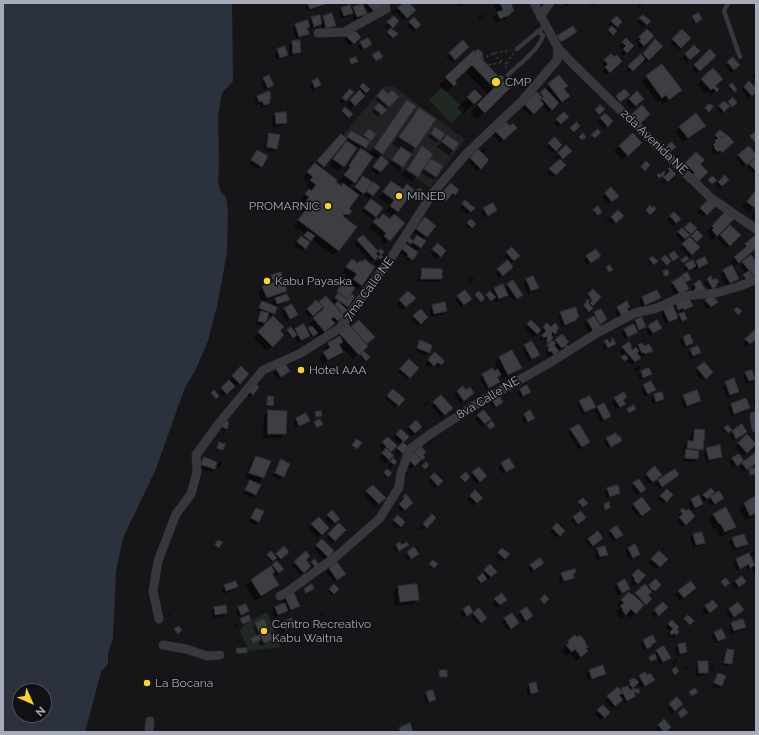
<!DOCTYPE html>
<style>
body{margin:0}
#map{position:relative;width:759px;height:735px;overflow:hidden;background:#161618;font-family:Raleway,sans-serif}
canvas{display:block}
.frame{position:absolute;inset:0;border:4px solid #a7aab9;pointer-events:none}
.north{position:absolute;left:12px;top:683px;width:40px;height:40px;box-sizing:border-box;background:#111113;border:1px solid #4d4e55;border-radius:50%;rotate:135deg;font-size:11px;font-weight:700;line-height:16px;text-align:center;color:#a7aab9}
.north::after{content:'';display:block;margin:auto;width:14px;height:18px;background:#fdd328;clip-path:polygon(50% 0,100% 100%,50% 72%,0 100%)}
</style>
<div id="map">
<canvas width="759" height="735"></canvas>
<div class="frame"></div>
<div class="north">N</div>
</div>
<script>
const g = document.querySelector('canvas').getContext('2d');
g.lineJoin = 'round';
function fillPath(path, color) { g.fillStyle = color; g.fill(path, 'evenodd'); }
function stroke(path, color, width, dash) { g.strokeStyle = color; g.lineWidth = width; g.lineCap = dash ? 'butt' : 'round'; g.setLineDash(dash || []); g.stroke(path); }
function label(font, color, halo, rows, align = 'center') {
  g.font = font + ' Raleway,sans-serif'; g.lineWidth = 3; g.setLineDash([]); g.textBaseline = 'middle'; g.strokeStyle = halo; g.fillStyle = color; for (const [text, x, y, turn = 0] of rows) {
    g.save(); g.translate(x, y); g.rotate((+turn || 0) * Math.PI / 180); g.textAlign = isNaN(turn) ? turn : align; if (halo) g.strokeText(text, 0, 0); g.fillText(text, 0, 0); g.restore();
  }
}
const built = new Path2D(`
 M393,86L465,139L430,188L380,154L354,143L343,135L383,87Z`);
const green = new Path2D(`
 M442,87L465,110L451,123L429,100Z
 M267,612L281,647L249,651L240,631L245,624Z`);
const water = new Path2D(`
 M3,3H232L233,81L222,93L218,115L219,161L218,183L221,192L226,197L228,211L227,252L218,302L208,341L196,369L184,390L156,469L123,538L116,571L113,639L108,653V664L101,672L85,732H3ZM20,691H44V715H20Z`);
const shadow = new Path2D(`
 M325,3L322,7L307,11L305,7L308,4Z
 M365,3H378L372,15L363,5Z
 M405,3H408L414,10L403,20L396,12L394,14L392,12L395,9L397,11Z
 M456,3H467L458,7Z
 M493,3H510L513,11L505,19L495,23L493,18L497,13Z
 M565,3H571L567,7L564,4Z
 M589,3H598L592,7Z
 M638,3H645L639,8L637,5Z
 M354,8L365,13L362,17L354,20L352,13L349,16L341,19L339,12L342,9L351,11Z
 M483,14L484,16L479,19L478,17Z
 M331,15L334,25L331,28L323,31L321,24L318,27L311,29L310,26L306,30L307,34L304,37L296,39L293,28L296,25L308,22L312,18L320,20L323,17Z
 M643,16L649,21L643,28L637,22Z
 M394,17L398,21L391,28L396,34L391,39L386,34L389,31L385,26Z
 M617,17L621,22L614,29L616,31L611,36L607,32L611,28L609,25Z
 M693,17L700,20L694,23L692,18Z
 M414,19L420,25L413,32L407,26Z
 M353,30L359,37L350,46L344,40Z
 M647,31L653,36L640,49L637,45L639,43L636,41Z
 M682,31L690,38L678,50L670,43Z
 M576,32L558,45L555,40L558,37Z
 M626,39L633,46L623,56L620,53L623,50L619,46Z
 M299,41L300,52L297,55L290,56L289,45L292,42Z
 M463,41L468,47L452,62L446,57Z
 M361,43L370,44L361,51L358,46Z
 M652,43L661,46L645,63L643,60L629,73L626,70L641,56Z
 M694,46L698,51L687,63L682,58Z
 M278,50L287,55L283,58L277,60L275,53Z
 M710,51L715,56L696,74L692,69Z
 M474,52L509,88L477,119L473,115L472,117L471,116L472,114L471,112L488,95L465,71L454,81L456,83L446,92L439,85Z
 M611,55L621,61L606,75L602,71L605,68L602,64Z
 M732,59L739,65L731,73L725,66Z
 M713,70L714,86L717,89L711,96L708,92L706,94L697,85Z
 M755,73H756V80L752,76Z
 M559,76L567,86L563,90V101L557,106L556,105L548,112L541,105L530,116L522,108L537,93L539,95Z
 M647,77L675,95L663,104L660,100L657,102L642,81Z
 M264,79L272,85L265,90L261,82Z
 M318,79L320,85L312,91L309,85Z
 M749,83L756,91L748,98L741,90Z
 M363,85L368,89L363,95L364,96L351,108L347,104L361,91L359,89Z
 M732,85L736,89L733,92L728,88Z
 M350,90L345,100L342,104L340,101Z
 M625,90L626,98L617,105L613,100Z
 M383,91L388,96L398,97L378,117L372,112L379,104L375,100Z
 M475,91L480,97L463,114L457,108Z
 M270,93V98L268,100L269,103L266,106L261,108L259,104L256,105L254,100L257,97Z
 M636,93L642,99L632,109L626,102Z
 M732,99L736,103L731,107L729,106L721,114L717,110L724,102L726,104Z
 M407,101L414,106L379,156L387,162L377,175L371,170L379,159L369,153L402,106Z
 M600,106L603,109L597,115L594,112Z
 M345,109L352,114L348,119L341,113Z
 M419,109L434,120L399,170L390,163L400,149L393,144L412,116Z
 M276,114L286,123L282,126L273,127L272,117Z
 M564,114L567,117L557,127L554,123Z
 M605,114L612,121L604,129L597,122Z
 M505,122L510,127L515,128L500,143L492,135Z
 M705,126L700,131L683,142L675,132L680,127Z
 M435,129L440,140L437,143L428,137Z
 M720,131L732,142L718,155L716,153L714,155L711,152L713,151L711,148L713,146L712,145L717,140L714,137Z
 M351,132L362,138L366,133L375,134L362,151L354,182L348,188L352,191L363,177L378,187L369,199L362,193L360,196L358,195L347,209L349,215L345,218L338,250L333,255L312,239L302,251L294,246L298,240L306,234L294,226L304,213L300,210L305,203L300,200L309,190L311,192L312,190L306,186L309,182L303,178L336,140L346,139ZM344,140L347,142L329,165L338,171L357,147L361,150L344,171L346,172L340,180L344,184L340,187L321,169Z
 M270,134L276,149L273,152L267,151L270,136H268L265,150H264L266,137Z
 M447,136L454,150L449,155L437,147Z
 M555,138L561,145L552,153L546,147Z
 M566,146L570,151L560,160L565,165L552,178L547,173L559,161L555,157Z
 M619,146L635,148L622,160L614,151Z
 M422,147L425,165L431,160L436,177L433,180L420,172L412,182L402,175L417,152Z
 M485,148L487,150L482,154L488,160L477,171L468,162L478,151L480,152Z
 M258,151L261,166L258,169L249,164Z
 M696,153L699,164L707,172L692,187L689,184L691,182L681,169Z
 M676,155L679,157L674,162L671,160Z
 M739,155L753,159L743,167L736,158Z
 M756,159V171L753,174L747,168Z
 M670,169L674,174L664,184L661,182L668,175L666,173Z
 M725,176L728,180L718,189L715,185Z
 M391,182L397,211L393,215L403,223L384,245L380,241L382,238L369,228L377,219L389,220L392,216L386,211L390,206L379,198Z
 M451,184L458,190L452,197L449,195L442,203L437,199Z
 M420,189L425,195L421,199L416,193Z
 M611,189L617,196L609,204L602,197Z
 M756,190V205L749,213L742,207Z
 M371,200L375,216L372,219L362,211Z
 M465,201L473,208L467,214L460,208Z
 M709,201L714,206L703,217L697,212Z
 M598,208L601,212L596,216L593,212Z
 M484,209L496,210L484,218L481,212Z
 M756,210V221L751,217Z
 M618,211L622,216L613,225L609,221L606,223L605,222L609,218L610,219Z
 M674,213L680,219L673,226L667,220Z
 M725,213L730,218H733L712,240L708,236L710,234L707,231Z
 M471,220L475,224L470,229L466,225Z
 M422,222L426,236L422,240L424,242L409,262L405,259L406,257L399,253L409,239L413,242L418,236L414,232ZM412,241L413,242L409,247L407,246Z
 M690,223L695,228L682,242L676,235Z
 M730,226L739,235L727,248L717,239Z
 M697,231L702,236L695,243L699,247L687,260L682,264L681,262L688,257L680,248Z
 M363,236L382,257L379,259L377,257L371,262L354,244Z
 M756,236V247L732,268L737,278L726,286L720,274L732,266L730,263L742,252L741,250Z
 M438,245L445,251L437,259L430,253Z
 M512,249L519,256L510,264L509,270L499,278L495,273L508,261L504,256Z
 M596,250V259L587,265L583,260Z
 M665,256L670,261L666,265L661,261Z
 M751,256L756,262V276L745,281L742,277L746,274L740,266Z
 M652,257L656,261L652,265L648,261Z
 M704,258L707,263L704,266L695,270L694,267L685,272L689,279L684,282L688,288L676,297L670,286L686,274L683,268L686,265L694,264Z
 M352,260L362,285L357,290L354,288L350,294L354,296L341,314L342,316L320,336L317,333L312,337L307,331L312,327L309,324L320,313L318,311L310,318L304,312L316,301L319,304L326,298L334,307L337,304L332,301L336,296L334,295L342,285L349,284L352,279L350,277L348,280L345,277L347,275L342,272Z
 M378,261L381,264L377,267L374,264Z
 M422,269L441,279L438,282L418,281L419,273Z
 M272,276L286,291L279,298L288,299L285,303L274,307V313L271,316L267,315L265,323L262,326L255,324L258,315L261,312L257,311L262,303L258,292L268,284L267,281ZM277,297L272,302L274,307L262,302Z
 M472,277L474,278L470,283L468,281Z
 M533,277L538,288L534,291L528,294L523,283L526,280Z
 M710,278L716,286L710,291L704,283Z
 M512,281L519,298L514,301L506,290L507,295L504,298L496,302L494,297L489,301L485,297L494,289L502,285L504,288Z
 M694,284L704,289L694,292L691,288Z
 M593,290L600,297L590,307L591,308L587,312L583,307L589,302L586,298Z
 M408,292L414,298L402,310L397,304Z
 M479,293L484,298L479,302L475,297Z
 M458,297L467,302L461,307L455,300Z
 M642,297L659,298L656,301L642,307L639,301Z
 M706,301L713,305L707,309L703,304Z
 M444,303L446,311L443,314L431,317L429,309L432,306Z
 M676,304L692,306L683,312L685,319L684,320L680,322L678,316L674,321L665,324L661,313L664,310L673,308ZM680,310L681,314L677,318L675,312Z
 M292,305L297,315L286,322L281,312Z
 M629,306L626,309L619,320L615,311L618,308Z
 M421,311L426,317L417,326L411,320Z
 M561,313L578,317L573,323L562,327L558,316Z
 M595,313L602,322L590,334L584,324L592,318V316Z
 M273,317L279,331L283,335L267,351L254,338Z
 M641,318L645,327L642,330L624,339L621,333L625,329L633,326L632,324L635,321Z
 M359,321L373,337L365,344L367,346L353,359L339,344L338,345L342,351L337,356L323,364L319,358L325,352L323,349L335,340L334,339L348,326L351,329Z
 M531,321L540,331L547,324L556,332L544,345L546,342L542,338L540,340L539,339L544,335L540,330L533,337L524,328Z
 M649,326L657,330L649,336L646,330Z
 M288,330L294,332L296,330L308,336L298,343L294,336L291,338L286,332Z
 M756,331V338L746,347L743,343Z
 M562,336L567,347L563,351L561,348L550,357L547,353L546,354L545,353L547,351L545,349Z
 M683,338L692,342L689,346L683,348L680,341Z
 M613,339L615,344L612,347L604,350L602,345L605,342L608,343Z
 M420,341L429,352L426,355L415,351L417,345Z
 M629,343V347L632,351L638,345L651,350L642,357L640,354L638,355L637,361L631,365L626,359L622,361L621,359L624,357L619,351Z
 M525,346L539,355L529,362L522,349Z
 M691,350L700,353L697,356L690,358L688,353Z
 M364,352L369,357L364,362L359,356Z
 M512,352L520,367L515,372L503,379L501,375L497,378L499,382L486,390L479,378L492,369L494,372L498,370L495,363L499,358Z
 M435,353L443,361L438,367L434,364L430,368L425,364Z
 M409,360L417,368L406,380L398,372Z
 M285,365L289,371L278,380L273,373Z
 M639,366L640,369L636,372L634,369Z
 M241,368L248,374L236,387L235,385L223,396L219,392Z
 M698,369L709,375L702,381L695,372Z
 M641,372L651,374L648,377L640,380L638,375Z
 M746,373L754,379L751,382L746,384L743,376Z
 M726,383L738,392L735,395L727,398L723,386Z
 M527,386L530,392L520,398L517,393Z
 M644,386L655,390L645,397L641,389Z
 M258,387L249,397L245,394Z
 M463,387L470,396L460,403L454,395Z
 M390,393L398,405L395,408L385,399Z
 M655,395L663,399L660,402L653,404L651,398Z
 M441,396L452,408L441,418L431,406Z
 M684,396L700,401L697,404L684,409L681,399Z
 M268,397L272,405L271,407L266,406Z
 M626,397L623,400L625,403L616,410L612,402L615,399Z
 M756,398V405L755,406L753,401Z
 M428,401L429,402L425,406L424,405Z
 M493,401L502,402L493,409L490,404Z
 M580,402L595,407L591,410L582,415L577,405Z
 M731,405L749,408L745,411L731,416L728,408Z
 M598,408L610,416L601,422L595,411Z
 M269,411L285,433L280,438H263L264,416Z
 M530,412L534,418L525,424L521,418Z
 M306,415L309,420L305,423L296,428L293,422L296,419Z
 M478,416L486,422L481,426L475,419Z
 M224,421L228,423L223,435H221L224,430L220,429Z
 M416,421L418,430L411,436L406,430Z
 M728,426L731,430L726,434L723,430Z
 M741,426L742,435L733,441L729,435Z
 M401,430L408,437L402,443L407,448L400,456L395,452L401,445L393,438Z
 M571,430L589,442L579,450L568,433Z
 M695,430L702,450L698,454L697,459L694,462L683,461V447L689,442L690,435Z
 M431,436L433,439L428,444L425,442Z
 M747,436L755,444L743,455L735,447Z
 M387,438L395,446L389,452L392,456L385,463L379,457L384,452L379,446Z
 M607,438L621,441L608,449L604,441Z
 M421,448V455L423,457L411,469L405,463Z
 M707,449L721,456L718,459L706,462L704,452Z
 M739,455V464L733,468L729,462Z
 M755,455L756,463L744,472L740,467Z
 M256,457L269,462L263,478L257,484L255,494L252,498L243,494L247,484L251,480L245,478L251,462Z
 M204,458L216,462L214,469L211,472L199,468L201,462Z
 M393,459L396,462L388,471L391,473L386,478L383,475L389,469L387,468Z
 M509,459L510,469L503,474L498,467Z
 M220,461L223,463L220,467L217,466Z
 M281,461L283,476L280,480L272,476L278,464Z
 M479,468L482,479L476,484L470,476Z
 M756,469V474L749,475L748,470Z
 M674,470L678,475L659,489L655,484Z
 M406,472L408,473L403,480L401,478Z
 M435,474L442,481L434,488L428,481Z
 M647,474L658,478L649,484L644,477Z
 M639,480L642,492L637,495L631,487Z
 M373,486L384,498L375,507L364,495Z
 M608,489L619,493L616,496L607,499L605,492Z
 M667,490L672,495L663,504L658,499Z
 M475,492L481,498L473,506L467,500Z
 M704,495L711,496L703,501L701,498Z
 M406,496L409,506L401,512L397,507L402,503L400,501Z
 M698,496L702,503L692,510L688,503Z
 M756,497V515L745,520L739,509L744,504Z
 M711,498L719,501L711,506L708,501Z
 M583,499L587,503L581,508L578,504Z
 M634,504L647,512L639,518L631,508Z
 M257,509L262,512L258,521L255,525L249,522L253,512Z
 M683,509L693,516L682,527L677,521L680,517L678,515Z
 M332,512L338,519L331,526L325,519Z
 M714,514L735,527L730,532L720,537L715,528L713,529L709,519Z
 M432,516L434,518L423,530L421,528L420,530L418,529Z
 M398,517L404,522L397,529L391,523Z
 M574,517L582,521L575,526L571,520Z
 M319,519L328,528L318,538L309,528Z
 M339,525L345,530L332,544L326,538Z
 M557,525L564,531L557,538L550,532Z
 M611,531L622,535L613,542L608,534Z
 M701,533L704,543L700,546L693,548L690,538L693,535Z
 M589,539L599,541L590,548L586,542Z
 M733,539L747,544L743,547L733,551L729,542Z
 M322,541L333,551L324,560L314,549Z
 M396,545L401,547L408,545L396,553L393,548Z
 M284,548L288,552L277,561L275,559L271,562L267,557L271,553L275,556Z
 M414,548L418,554L408,561L404,556Z
 M628,548L639,554L630,560L625,552Z
 M502,549L508,554L502,562L495,557Z
 M598,549L607,554L604,558L597,560L595,552Z
 M754,551L756,553L752,557L750,555Z
 M659,552L666,559L656,570L649,563Z
 M306,553L305,560L310,565L314,561L318,565L314,568L311,565L300,575L292,566Z
 M748,554L753,564L756,562V573L754,574L752,567L747,570L746,567L737,571L733,563L736,560Z
 M433,562L436,564L432,569L429,566Z
 M277,563L282,569L276,576L270,570H269L278,585L273,590L255,601L246,585L251,580L271,568Z
 M543,563L531,573L528,568L531,565Z
 M337,564L341,577L334,582L326,572Z
 M490,566L496,572L488,580L486,578L479,584L476,580Z
 M638,570L644,576L634,586L631,584L633,582L630,579Z
 M575,572L570,580L560,583L559,577L562,574Z
 M656,581L660,585L651,593L650,592L647,595L651,599L630,618L626,614L621,619L616,612L620,608L617,605L629,594L632,597L634,596L645,586L647,588Z
 M736,581L745,582L736,589L732,584Z
 M236,582L237,587L234,590L223,594L221,589L224,586Z
 M691,582L692,591L680,601L675,595Z
 M334,585L337,589L332,595L328,591Z
 M617,585L629,589L618,596L614,588Z
 M399,587L418,599L413,604L395,606L393,592Z
 M285,598L299,606L295,609L287,613V611L284,614L275,618L272,611L275,608L284,605L282,601Z
 M495,600L503,603L496,608L492,603Z
 M712,601L713,609L706,615L702,610Z
 M663,603L667,607L655,618L651,614Z
 M738,603L740,613L731,619L726,613Z
 M469,607L472,612L463,618L460,613Z
 M215,608L226,613L223,616L213,618L212,611Z
 M239,608L248,611L238,617L236,611Z
 M170,611L169,617H167Z
 M322,612L323,613L321,616L319,615Z
 M521,612L532,616L523,623L518,615Z
 M474,614L482,621L478,625L471,617Z
 M688,616L693,621L688,625L684,621Z
 M505,619L514,626L508,631L502,622Z
 M672,621L678,632L672,638L670,636L668,637L667,635L670,632L665,627Z
 M237,623L238,625L234,628L233,626Z
 M256,623L272,639L269,642L261,646L258,641L252,643L251,640L257,637L253,627Z
 M732,623L745,627L742,630L731,634L729,627Z
 M282,624L294,625L291,628L282,633L279,627Z
 M715,633L724,637L721,641L715,643L711,636Z
 M644,641L655,642L648,649L644,651L640,644Z
 M569,642L584,643L582,656L576,661L570,653L566,656L562,651L565,648L564,647Z
 M679,645L686,652L683,655L677,656L675,648Z
 M663,647L669,658L660,665L656,658L649,662L648,659L654,656V654L657,651Z
 M727,650L731,663L728,666L722,665L724,653Z
 M676,659L678,661L674,665L672,663Z
 M699,662L707,673L703,676H696V665Z
 M711,665H714L712,669H710Z
 M687,666L689,668L685,671L683,669Z
 M602,667L604,674L601,677L589,681L586,674L589,671Z
 M440,671L446,676L445,678H439V672Z
 M645,673L650,682L641,688L638,682L632,689L629,686L630,684L629,683L631,681H635Z
 M719,674L724,677L721,686L718,689L712,687L715,677Z
 M535,683L537,691L534,695L528,696L526,688L529,685Z
 M622,690L639,692L632,699L624,703L622,700L612,708L605,700L608,697Z
 M427,693L434,699L431,702L426,704L424,696Z
 M677,699L679,707L671,714L667,708Z
 M603,706L609,712L601,720L595,714Z
 M664,721L665,732H658L655,729Z
 M400,728L412,732H397Z`);
const building = new Path2D(`
 M308,3H326V4L310,9Z
 M367,3H379L383,6L376,13Z
 M403,3H409L416,10L407,18L398,8Z
 M500,3H511L514,11L510,13L511,14L500,19L497,12L503,10Z
 M363,4L367,14L357,17L353,7Z
 M350,5L353,13L344,16L341,8Z
 M332,13L336,26L326,28L323,16Z
 M699,13L702,19L696,23L692,16Z
 M320,15L322,24L314,27L311,17Z
 M643,15L651,21L647,25L639,18Z
 M394,16L399,21L393,28L387,22Z
 M617,16L622,22L617,27L611,21Z
 M414,17L421,25L416,29L409,22Z
 M308,20L310,27L307,28L309,34L299,37L295,24Z
 M573,26L577,32L561,42L557,36Z
 M612,26L617,31L613,35L608,30Z
 M391,28L398,34L393,38L387,32Z
 M353,29L361,37L354,44L346,36Z
 M647,29L654,36L644,46L639,41L641,40L639,37Z
 M682,29L691,38L681,48L672,39Z
 M368,38L372,44L364,49L360,42Z
 M626,38L634,46L627,53L623,49L626,46L622,42Z
 M655,39L663,46L649,60L643,54Z
 M300,40L301,52L293,54L292,41Z
 M463,40L469,47L455,60L449,53Z
 M694,45L700,51L690,60L685,54Z
 M285,46L288,55L280,58L277,49Z
 M478,49L482,52L483,56L481,58L499,77L501,75L504,78L502,80L510,88L485,113L477,105L494,88L472,65L455,81L457,83L454,86L445,77L474,50L475,52Z
 M710,49L716,56L700,71L694,65Z
 M379,51L383,57L376,61L372,55Z
 M611,54L615,57L617,55L622,61L610,73L605,67L608,64L604,60Z
 M641,54L645,59L633,71L628,66Z
 M356,57L358,62L351,64L349,59Z
 M733,57L740,65L734,70L727,62Z
 M662,64L682,90L669,100L666,95L662,98L646,76Z
 M713,68L723,79L715,86L719,89L717,92L713,88L711,90L701,79Z
 M269,75L274,85L268,88L263,78Z
 M559,75L568,86L564,89L570,96L562,102L548,84Z
 M318,78L321,85L315,88L312,81Z
 M749,81L756,88V92L752,96L744,87Z
 M363,83L370,89L366,93L360,87Z
 M732,83L737,89L735,92L729,86Z
 M545,88L559,103L552,110L542,99L544,97L540,93Z
 M350,89L354,92L346,101L342,98Z
 M383,89L388,94L392,90L399,97L389,107L377,96Z
 M625,89L630,95L620,102L616,96Z
 M360,90L365,96L355,106L350,100Z
 M475,90L482,97L474,104L467,97Z
 M270,91L271,99H269L270,103L264,105L262,101L259,102L257,96Z
 M637,91L644,99L636,106L629,99Z
 M537,92L543,98L540,100L544,104L534,114L524,104Z
 M733,97L737,103L732,107L728,102Z
 M407,100L416,106L383,154L374,148Z
 M724,101L730,106L724,112L719,106Z
 M379,103L387,110L382,115L374,108Z
 M709,104L714,106L709,112L705,108Z
 M600,105L605,109L599,115L595,110Z
 M642,105L650,114L640,124L631,115Z
 M345,107L353,114L349,118L342,111Z
 M419,108L436,119L416,148L399,137Z
 M286,112L287,123L276,124L275,113Z
 M564,112L569,117L561,124L556,119Z
 M605,113L613,121L608,127L600,118Z
 M696,113L706,126L688,138L679,127Z
 M505,121L510,126L513,123L517,128L504,140L495,131Z
 M577,122L580,126L574,132L570,128Z
 M435,127L445,134L440,141L431,134Z
 M369,129L376,134L371,141L364,135Z
 M598,129L601,133L595,138L591,135Z
 M720,130L727,135L723,138L720,136L718,138L715,135Z
 M351,131L370,141L366,148L347,137Z
 M756,131V141L755,142L750,136Z
 M269,133L280,135L277,149L267,147Z
 M583,133L586,137L582,140L579,137Z
 M633,133L642,143L628,156L619,146Z
 M341,134L347,139L324,167L317,161Z
 M447,135L459,143L454,151L442,142Z
 M727,135L734,142L722,153L720,150L718,152L714,148L715,147L713,145L716,142L715,141L720,136L723,138Z
 M555,137L562,145L556,151L548,143Z
 M347,141L357,148L344,167L333,159Z
 M672,142L676,147L670,152L666,147Z
 M566,145L572,151L563,159L558,153Z
 M422,146L433,154L418,177L407,170Z
 M749,146L756,154V157L747,165L738,155Z
 M401,147L412,154L403,167L392,160Z
 M361,148L373,157L355,183L344,175L350,167L349,166Z
 M478,149L489,160L481,169L470,158Z
 M257,150L268,156L262,167L251,160Z
 M696,152L705,160L700,164L708,172L697,183L693,174L695,173L685,163Z
 M381,156L389,162L381,172L373,167Z
 M756,158V171L749,164Z
 M431,159L443,166L436,177L424,169Z
 M560,159L566,165L556,175L549,169Z
 M646,161L650,165L645,171L641,167Z
 M315,163L337,180L336,182L341,186L343,183L359,195L349,209L352,211L349,215L347,214L346,215L344,214L343,216L357,227L339,251L298,220L308,207L304,204L309,197L305,194L309,189L311,191L316,185L310,180L313,177L307,172Z
 M670,168L676,174L668,182L662,176L659,178L657,175L659,173L660,175L664,171L665,173L663,175L664,177L670,171L668,169Z
 M725,175L729,180L722,186L718,182Z
 M363,176L372,182L364,194L355,187Z
 M713,176L717,180L712,184L708,180Z
 M391,181L403,189L407,184L414,190L398,212L390,206L394,200L383,192Z
 M373,182L380,187L373,196L366,191Z
 M451,183L459,190L455,195L453,193L446,201L440,195Z
 M611,187L619,196L612,202L605,193Z
 M420,188L427,195L423,198L416,191Z
 M756,190V207L755,208L747,202Z
 M371,199L383,208L376,217L364,208Z
 M709,199L716,206L707,215L700,208Z
 M465,200L475,208L471,212L462,204Z
 M493,203L497,210L488,216L483,208Z
 M650,205L652,208L654,206L656,209L650,215L646,210Z
 M598,206L602,212L598,215L593,210Z
 M618,210L624,216L616,223L611,217Z
 M674,212L681,219L676,223L670,216Z
 M725,212L730,217L732,215L735,218L717,236L712,230L714,228L712,226Z
 M383,214L390,219L394,214L405,223L390,241L384,236L386,233L373,222L377,218L379,219Z
 M425,217L436,226L427,237L416,229Z
 M471,219L476,224L472,228L467,223Z
 M690,222L697,228L691,234L684,228Z
 M730,225L741,235L730,246L720,235Z
 M682,228L690,235L685,239L678,232Z
 M697,230L703,236L697,242L691,236Z
 M308,231L315,236L311,241L304,236Z
 M363,235L381,254L375,260L357,240Z
 M417,235L426,241L421,248L412,242L411,244L406,241L409,237L413,241Z
 M756,235V248L739,263L734,257L747,246L745,244Z
 M301,236L310,242L306,249L297,242Z
 M690,237L700,247L692,255L682,244Z
 M438,243L446,251L441,257L432,249Z
 M406,244L418,252L413,260L407,256L408,254L402,249Z
 M512,247L520,256L514,261L506,252Z
 M381,249L384,252L381,255L383,257L381,259L377,257L378,256L376,253Z
 M596,249L601,256L591,263L586,256Z
 M674,251L679,257L673,261L669,255Z
 M665,255L671,261L667,265L661,259Z
 M751,255L756,261L755,277L742,262Z
 M652,256L658,261L654,265L649,259Z
 M687,256L689,259L683,263L681,260Z
 M705,257L708,263L699,268L696,261Z
 M352,259L358,263L360,260L362,262L364,259L375,267L362,286L353,279L357,274L346,267Z
 M508,260L513,267L503,276L497,269Z
 M693,260L696,266L689,270L685,264Z
 M610,265L613,270L609,272L606,267Z
 M732,265L739,279L730,283L723,270Z
 M422,268L442,269V279H421Z
 M668,270L669,275L664,276L663,271Z
 M749,271L753,276L747,280L743,275Z
 M281,272L287,291L267,298L262,286L274,282L271,275Z
 M687,272L691,279L686,282L682,275Z
 M533,276L539,288L531,291L526,279Z
 M682,276L689,289L680,294L672,282Z
 M711,276L713,280L716,278L719,282L716,284L717,286L713,289L707,279Z
 M345,280L355,288L347,299L337,291Z
 M513,280L523,295L517,299L507,284Z
 M700,280L705,289L696,294L694,290L696,288L694,284Z
 M503,284L508,295L499,299L494,288Z
 M593,289L601,297L593,306L590,303L592,301L591,299V298L588,294Z
 M465,290L472,299L464,305L457,296Z
 M657,290L661,298L645,305L642,297Z
 M408,291L416,298L406,307L399,300Z
 M479,291L485,298L481,302L475,295Z
 M490,291L496,297L491,301L486,295Z
 M338,293L347,299L351,294L355,296L348,307L335,298Z
 M287,294L290,300L277,304L275,298Z
 M712,295L718,302L711,307L705,300Z
 M326,296L344,316L338,321L334,317L331,319L335,323L325,332L313,318L324,308L319,302Z
 M689,298L693,306L684,310L683,308L678,310L676,304Z
 M588,299L590,300L588,303L593,308L589,312L584,306Z
 M316,300L323,307L313,316L307,309Z
 M262,301L277,307L275,314L259,308Z
 M338,301L347,310L343,314L335,305Z
 M627,301L630,307L627,308L630,313L622,317L617,307Z
 M445,302L447,311L434,314L432,305Z
 M292,304L298,315L290,319L284,308Z
 M673,305L678,318L669,322L663,309Z
 M576,307L579,317L576,318L577,320L565,325L560,312Z
 M737,307L742,311L738,315L734,310Z
 M421,309L428,317L421,324L413,316Z
 M601,309L607,319L600,325L594,312Z
 M261,311L269,313L266,323L258,321Z
 M684,312L687,319L682,321L679,314Z
 M273,316L284,327L280,331L284,335L273,347L258,332Z
 M594,316L601,327L594,332L587,320Z
 M642,317L646,327L639,330L635,320Z
 M359,320L375,337L367,344L351,327Z
 M531,320L541,330L537,334L527,324Z
 M657,320L662,328L653,333L648,326Z
 M547,323L551,327L555,323L559,328L556,331L557,332L555,334L553,332L551,334L553,338L548,343L546,340L548,339L546,336L544,338L542,335L546,331L543,327Z
 M304,324L310,336L301,340L295,329Z
 M348,324L368,346L359,355L339,333Z
 M634,324L638,332L628,337L624,329Z
 M312,326L318,333L313,336L308,328Z
 M291,327L297,335L293,338L287,330Z
 M756,329V339L750,344L745,339Z
 M562,334L569,342L566,344L568,347L566,348L565,346L562,348L555,340Z
 M690,334L693,343L686,346L683,337Z
 M340,336L343,342L339,344L343,352L328,360L323,352L330,348L328,343Z
 M613,338L616,344L608,348L604,341L608,339L609,343L612,341L611,339Z
 M420,340L432,345L430,353L417,348Z
 M532,341L540,355L532,359L524,345Z
 M552,341H554L556,344L554,345L559,351L554,355L551,351L549,352L548,349L549,348L547,345Z
 M629,342L632,346L630,347L633,350L636,347L639,351L637,353L641,358L635,362L622,347Z
 M642,343L644,346L649,344L653,351L645,354L643,352L642,353L638,345Z
 M698,346L701,353L693,356L690,349Z
 M512,350L522,368L508,375L499,357Z
 M364,351L370,357L366,361L360,354Z
 M435,352L445,361L441,365L438,362L434,366L428,360Z
 M626,355L628,359L624,361L621,357Z
 M409,359L419,368L410,378L400,369Z
 M704,362L713,372L706,379L697,368Z
 M285,363L290,371L281,377L276,369Z
 M241,366L249,374L240,384L232,376Z
 M493,368L494,371L498,369L501,375L497,377L500,382L489,388L482,374Z
 M649,368L652,374L643,378L641,371Z
 M752,370L755,379L749,381L745,372Z
 M734,378L739,392L730,395L725,382Z
 M229,380L235,386L227,394L221,388Z
 M651,381L656,390L648,394L643,385Z
 M254,383L259,387L253,395L248,390Z
 M527,385L531,392L523,396L520,389Z
 M463,386L466,390L470,387L474,393L464,401L457,391Z
 M393,389L405,399L399,406L387,396Z
 M214,390L219,396L216,399L211,393Z
 M697,390L701,401L687,406L683,395Z
 M624,392L627,397L623,400L626,404L620,407L614,398Z
 M662,392L664,399L656,402L654,394Z
 M441,395L453,408L445,415L433,402Z
 M499,395L503,402L496,407L492,400Z
 M268,396L274,397L273,406L267,405Z
 M590,396L596,407L585,412L579,401Z
 M746,398L750,408L734,414L731,404Z
 M604,403L611,416L604,420L597,407Z
 M634,405L636,409L629,413L627,409Z
 M268,410L287,411L286,434H268Z
 M484,410L491,419L485,424L477,415Z
 M530,410L535,418L528,422L524,414Z
 M321,411L322,416L316,417L315,412Z
 M306,413L310,421L299,426L296,418Z
 M320,419L323,424L317,428L314,422Z
 M223,420L229,422L227,429L221,427Z
 M416,420L422,427L415,433L409,427Z
 M492,421L495,426L490,429L487,425Z
 M579,424L590,442L582,447L570,429Z
 M742,424L747,432L736,439L732,431Z
 M728,425L732,430L728,433L724,428Z
 M401,429L409,437L404,442L396,434Z
 M695,429L705,430L703,450L687,448L688,441H693Z
 M616,433L617,436L619,435L622,441L611,447L606,438Z
 M747,434L756,444L747,453L738,443Z
 M388,437L397,446L391,452L382,442Z
 M357,439L362,443L357,449L352,445Z
 M219,442L225,444L223,450L217,448Z
 M403,442L409,448L403,454L397,448Z
 M720,445L722,457L709,460L706,448Z
 M421,446L426,452L423,455L425,457L422,460L414,453Z
 M386,448L394,456L389,460L382,453Z
 M686,449L699,451L698,459L685,458Z
 M414,453L421,460L415,466L408,459Z
 M755,453L756,463L747,470L742,463Z
 M739,454L744,461L737,466L732,458Z
 M256,456L271,461L264,478L249,473Z
 M204,457L217,462L215,469L201,465Z
 M393,458L397,462L394,465L390,461Z
 M509,458L515,467L506,472L501,463Z
 M281,459L290,464L284,477L275,473Z
 M426,462L429,465L425,469L422,466Z
 M655,466L662,475L653,482L646,474Z
 M479,467L487,476L480,482L472,472Z
 M749,468H756V474L750,475Z
 M387,469L392,473L388,477L384,473Z
 M675,469L679,475L662,487L658,480Z
 M466,472L470,477L465,482L460,477Z
 M435,473L443,481L438,486L430,477Z
 M639,479L646,489L641,493L633,483Z
 M250,480L261,485L256,495L245,490Z
 M373,485L386,498L379,504L366,491Z
 M618,485L620,493L610,497L607,488Z
 M711,488L715,492L707,499L703,495Z
 M667,489L673,495L667,502L660,496Z
 M475,490L483,498L477,503L470,496Z
 M719,491L724,498L715,504L710,497Z
 M406,494L413,503L405,510L399,504L404,499L403,497Z
 M699,495L703,504L695,508L691,499Z
 M756,496V513L750,516L744,503Z
 M642,497L651,509L642,516L633,504Z
 M583,498L588,503L583,507L578,502Z
 M609,502L610,508L605,510L604,504Z
 M726,507L736,527L725,532L720,523L719,524L713,514Z
 M256,508L264,511L259,522L251,518Z
 M683,508L686,511L689,509L695,516L686,525L679,517L683,514L680,511Z
 M332,510L340,519L335,523L327,515Z
 M581,511L586,518L578,524L573,517Z
 M432,514L436,518L427,528L423,524Z
 M398,515L405,522L401,527L393,520Z
 M319,517L329,528L322,535L311,524Z
 M339,523L346,530L335,541L328,534Z
 M557,523L565,531L560,536L552,528Z
 M617,526L623,535L616,539L610,530Z
 M598,531L603,538L593,546L588,539Z
 M702,532L705,543L696,545L693,534Z
 M744,534L748,544L736,548L732,538Z
 M322,539L334,551L328,557L316,545Z
 M218,540L223,542L219,548L215,545Z
 M400,542L401,545L407,542L409,545L399,551L396,545Z
 M635,544L640,554L633,558L628,548Z
 M284,546L289,552L281,559L276,554Z
 M605,546L608,555L600,557L597,548Z
 M414,547L419,554L411,559L407,552Z
 M502,548L510,554L505,559L498,553Z
 M271,551L277,558L273,561L267,555Z
 M306,551L310,556L306,560L311,566L304,573L294,562Z
 M659,551L668,559L660,567L651,559Z
 M749,553L755,565L750,568L749,564L740,569L736,559Z
 M540,558L544,563L534,570L530,565Z
 M315,559L319,565L316,568L311,562Z
 M433,560L438,564L434,568L429,564Z
 M277,561L284,569L279,573L272,565Z
 M337,562L346,574L337,580L329,568Z
 M490,564L497,572L491,577L484,570Z
 M271,566L275,572L272,574L279,585L261,596L251,580Z
 M575,569L576,572L573,574L574,578L564,581L561,573Z
 M638,569L646,575L638,584L634,580L635,579L632,575Z
 M483,573L487,579L481,583L477,578Z
 M742,576L746,582L739,587L735,581Z
 M726,578L730,583L725,587L721,582Z
 M625,579L630,589L622,593L617,584Z
 M656,579L661,585L655,591L653,589L652,590L649,585Z
 M236,581L238,587L226,591L224,585Z
 M691,581L696,588L684,598L678,591Z
 M312,584L314,589L306,593L304,589Z
 M334,584L339,589L334,594L329,589Z
 M417,584L419,600L400,602L398,586Z
 M645,584L652,592L648,595L652,599L646,605L635,593Z
 M629,592L632,595L633,594L644,605L636,614L631,609L626,615L622,610L623,609L620,606L624,603L621,600Z
 M294,593L300,606L291,610L285,597Z
 M502,593L507,600L500,605L494,599Z
 M545,595L549,599L544,604L540,599Z
 M713,600L718,606L710,613L705,606Z
 M663,602L668,607L659,616L654,610Z
 M738,602L744,610L734,617L729,609Z
 M285,603L288,611L278,615L275,607Z
 M246,604L249,611L241,615L238,607Z
 M226,605L227,613L215,615L214,607Z
 M469,605L473,612L467,616L463,609Z
 M527,607L533,616L526,621L520,611Z
 M479,608L487,618L481,623L473,613Z
 M512,613L519,623L511,629L504,618Z
 M249,615L251,620L243,624L240,619Z
 M688,615L694,621L690,625L684,619Z
 M292,618L295,626L285,630L281,623Z
 M264,619L273,640L264,643L255,623Z
 M743,619L746,627L734,631L731,623Z
 M672,620L679,627L677,629L679,632L676,635L674,633L672,635L670,634L671,633L670,632L673,629L668,624Z
 M179,626L182,630L178,634L174,629Z
 M722,629L726,638L718,641L714,632Z
 M259,635L261,640L253,643L251,638Z
 M575,635L577,637L580,635L586,642L585,643L588,647L586,649L588,651L581,657L575,649L572,652L566,645L569,643L568,641Z
 M653,635L656,642L651,645L652,646L647,649L643,640Z
 M685,643L687,652L680,654L678,644Z
 M664,646L671,658L663,662L656,650Z
 M237,648H247V653H237Z
 M727,649L734,650L732,664L724,663Z
 M655,654L657,659L650,661L649,657Z
 M698,661H708V673H699Z
 M603,665L606,674L592,679L589,670Z
 M676,667L679,671L675,675L672,670Z
 M440,670H447V677H440Z
 M645,672L647,675L650,673L655,680L645,686L639,676Z
 M718,673L726,676L722,686L714,683Z
 M634,678L639,682L633,688L629,684L631,683L629,681Z
 M536,682L538,692L531,694L529,684Z
 M628,686L630,690L635,688L636,690L638,688L640,692L637,694L636,692L634,693L636,696L627,701L621,689Z
 M618,687L623,693L619,695L623,700L615,706L607,696Z
 M695,688L698,692L692,696L689,692Z
 M433,690L436,700L429,702L426,692Z
 M677,697L683,704L675,711L669,704Z
 M603,705L610,712L605,718L597,710Z
 M684,708L688,713L681,718L678,713Z
 M664,719L671,727L666,732H664L658,725Z
 M410,723L413,732H401L399,728Z`);
const path = new Path2D(`
 M494,53L498,59L506,64
 M482,59L494,53L511,50
 M489,65L502,62
 M506,68V64L514,53
 M506,84H508L507,80`);
const lane = new Path2D(`
 M728,3L724,11L740,57
 M517,49L541,29
 M508,75C519,64 537,52 543,36L539,31`);
const street = new Path2D(`
 M534,3L558,48L572,63L711,198L756,229
 M540,16L550,3
 M318,33L344,32L386,9L385,3
 M756,416H754L756,428
 M280,596L290,590L337,556L380,518L399,487L401,473L410,449L432,433L477,404L551,362L597,333L635,313L657,308L683,296L716,293L737,287L756,280
 M159,619L153,591L158,561L176,514L191,494L197,472L196,455L220,422L263,370L301,353L340,328L393,255L432,194L467,153L522,101L557,60L558,48
 M163,645L186,649L207,656L220,655
 M149,732L150,721`);
const markers = [
 [496,82,5,"#fdd328"],
 [399,196,4,"#fdd328"],
 [328,206,4,"#fdd328"],
 [267,281,4,"#fdd328"],
 [301,370,4,"#fdd328"],
 [264,631,4,"#fdd328"],
 [147,683,4,"#fdd328"]
];
const poiNames = [
 ["CMP",505,82],
 ["MINED",407,196],
 ["PROMARNIC",320,206,"right"],
 ["Kabu Payaska",275,281],
 ["Hotel AAA",309,370],
 ["Centro Recreativo",272,624],
 ["Kabu Waitna",272,638],
 ["La Bocana",155,683]
];
const streetNames = [
 ["2da Avenida NE",654,142,44],
 ["7ma Calle NE",369,289,-54],
 ["8va Calle NE",488,398,-31]
];
fillPath(built, '#222225');
fillPath(green, '#202822');
fillPath(water, '#2b323d');
fillPath(shadow, '#0007');
fillPath(building, '#3d3e43');
stroke(building, '#303034', 1);
stroke(path, '#3c3e44', 1.5, [2, 3]);
stroke(lane, '#37373d', 4.5);
stroke(street, '#37373d', 9);
for (const [x, y, r, color] of markers) { const dot = new Path2D(); dot.arc(x, y, r, 0, 2 * Math.PI); g.fillStyle = color; g.fill(dot); stroke(dot, '#111113', 1.5); }
label('12px', '#a7aab9', '#111113', poiNames, 'left');
label('12px', '#a7aab9', '#111113', streetNames);
</script>
